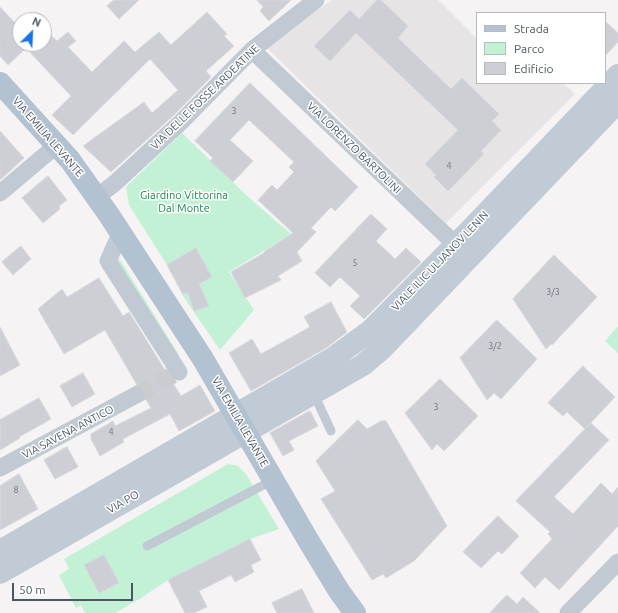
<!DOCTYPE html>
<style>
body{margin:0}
#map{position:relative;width:618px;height:613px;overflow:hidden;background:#f5f3f3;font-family:Ubuntu,sans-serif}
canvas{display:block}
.legend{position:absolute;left:476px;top:12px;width:130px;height:72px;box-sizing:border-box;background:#fff;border:1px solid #b7bbc0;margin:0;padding:5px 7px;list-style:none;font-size:12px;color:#4a5661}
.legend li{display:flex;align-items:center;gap:8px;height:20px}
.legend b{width:20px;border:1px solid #b7bbc0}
.north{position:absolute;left:12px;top:12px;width:40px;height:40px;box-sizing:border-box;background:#fff;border:1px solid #b7bbc0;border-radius:50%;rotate:24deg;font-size:11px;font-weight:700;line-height:16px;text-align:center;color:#4a5661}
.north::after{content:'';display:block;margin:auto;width:14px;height:18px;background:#1a73e8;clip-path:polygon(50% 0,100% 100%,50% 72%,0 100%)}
.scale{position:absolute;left:12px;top:583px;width:121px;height:18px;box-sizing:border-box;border:2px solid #4a5661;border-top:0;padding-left:5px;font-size:12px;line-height:14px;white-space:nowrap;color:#4a5661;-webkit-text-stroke:3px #fff;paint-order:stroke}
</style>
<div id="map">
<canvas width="618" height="613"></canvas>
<ul class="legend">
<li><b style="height:5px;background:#b3c2d1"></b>Strada</li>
<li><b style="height:11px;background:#c3f1d5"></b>Parco</li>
<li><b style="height:11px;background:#cdcfd5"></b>Edificio</li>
</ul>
<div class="north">N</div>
<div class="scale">50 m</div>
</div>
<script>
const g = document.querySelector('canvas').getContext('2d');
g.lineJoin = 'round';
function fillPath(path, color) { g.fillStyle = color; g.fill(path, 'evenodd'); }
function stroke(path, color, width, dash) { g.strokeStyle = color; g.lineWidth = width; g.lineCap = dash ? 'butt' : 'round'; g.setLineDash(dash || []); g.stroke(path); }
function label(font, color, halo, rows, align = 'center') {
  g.font = font + ' Ubuntu,sans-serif'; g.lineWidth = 3; g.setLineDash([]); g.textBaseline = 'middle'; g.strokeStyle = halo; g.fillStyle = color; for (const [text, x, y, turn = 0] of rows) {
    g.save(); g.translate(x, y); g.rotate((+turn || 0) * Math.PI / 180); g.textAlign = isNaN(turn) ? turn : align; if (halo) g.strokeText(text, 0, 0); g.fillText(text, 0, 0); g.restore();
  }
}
const education = new Path2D(`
 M332,0H438L477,39V83H563L575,94L446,223L266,47Z`);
const green = new Path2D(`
 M182,133L246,195L291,234L229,272L254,310L220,350L181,293L212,277L196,249L167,265L129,205L126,187Z
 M119,258L179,355L176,356L116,263Z
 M618,326V353L605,341Z
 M228,464L238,466L246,474L279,529L250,539L168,580L141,598L115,613H85L81,605L76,608L59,575L69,569L64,559Z`);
const building = new Path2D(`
 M114,0H139L119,19L107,6Z
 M257,0H291L269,21L260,11L263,7Z
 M377,0H381L408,26L398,38L451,89L462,78L499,114L492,121L501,130L481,151L484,154L448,191L434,177L436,175L425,164L458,130L356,33L330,61L314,46L350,10L359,19Z
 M0,7L20,28V44H44V29L57,41L68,32L76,41L68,47L92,72L124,41L135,52L159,32L171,45L207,12L227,34L224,36L234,46L206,71L211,77L174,115L111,172L83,146L144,102L152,113L178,90L150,59L73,135L52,115L71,96L26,48L8,65L0,56Z
 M605,21L618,33V42L605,56Z
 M250,83L358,187L335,211L331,207L311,228L316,232L297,252L302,261L278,276L281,280L245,298L231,272L264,253L265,251L293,233L258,200L272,185L277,190L294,172L289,167L294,162L249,120L230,140L253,161L233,182L210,161L213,158L195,141Z
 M0,131L24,158L0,180Z
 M48,176L67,200L59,206L60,209L43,223L22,198Z
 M371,214L387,229L376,241L395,259L406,248L421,262L364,319L350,306L360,296L340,277L330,287L315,273Z
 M21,246L31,259L13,275L2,262Z
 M196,248L212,277L199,284L209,306L194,311L188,293H182L167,265Z
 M554,255L597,297L552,345L551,344L546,349L513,299Z
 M99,278L123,316L129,312L181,396L200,385L215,411L179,431L170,414L123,439L124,442L100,456L91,439V434L113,421L115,426L151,408L145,398V391L142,387L137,385L105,330L64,354L38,309L62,289L67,297Z
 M331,302L347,332L326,348L251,391L229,353L252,339L261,354L310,327L304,317Z
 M497,320L537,359L501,399L494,393L487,400L460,358Z
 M0,327L20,365L0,376Z
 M583,366L615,397L585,429L567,412L563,416L548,403Z
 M83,373L95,394L72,407L60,386Z
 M440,379L478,416L444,451L437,444L432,450L405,413Z
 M39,398L51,419L19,437L20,438L0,450V420Z
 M310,411L318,426L289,441L294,450L283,456L270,433Z
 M358,420L367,429L381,421H386L447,526L414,561L386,578L383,574L372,580L321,499L335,491L316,461Z
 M591,423L609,440L554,497L573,514L601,483L612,494L618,487V526L559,590L545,577L535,588L520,573L552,539L548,534L550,532L516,501Z
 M67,447L78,467L55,479L44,460Z
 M19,474L38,509L0,530V486Z
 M498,516L519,536L502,554L498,551L481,568L463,552Z
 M250,539L261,560L251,565L254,572L235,582L231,575L199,591L207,607L194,613H185L168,580Z
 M104,555L119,583L99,593L84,565Z
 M302,589L314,613H277L272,603Z
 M507,595L517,604L523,597L540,613H490Z`);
const minorTunnel = new Path2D(`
 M136,395L175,374`);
const service = new Path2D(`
 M314,394L331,431
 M147,546L273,480`);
const minor = new Path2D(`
 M252,50L456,245
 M0,193L57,145
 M97,197L115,183L181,122L252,50L316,0
 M121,232L108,261L179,372
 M0,468L136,395
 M568,613L618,562`);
const secondary = new Path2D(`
 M0,551L333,358L370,331L469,231L618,75
 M0,573L363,365L383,348L618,102`);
const primary = new Path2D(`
 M0,83L70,160L109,215L203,359L308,540L339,591L355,613`);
const numberNames = [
 ["3",234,111],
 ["4",449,166],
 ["5",355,263],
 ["3/3",553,292],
 ["3/2",495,346],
 ["3",436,407],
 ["4",111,432],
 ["8",16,490]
];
const streetNames = [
 ["VIA DELLE FOSSE ARDEATINE",205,97,-44],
 ["VIA EMILIA LEVANTE",48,137,49],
 ["VIA LORENZO BARTOLINI",354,148,44],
 ["VIALE ILIC ULJANOV LENIN",440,261,-46],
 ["VIA EMILIA LEVANTE",240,422,60],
 ["VIA SAVENA ANTICO",68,432,-28],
 ["VIA PO",123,502,-30]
];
const parkNames = [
 ["Giardino Vittorina",184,195],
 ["Dal Monte",184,208]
];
fillPath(education, '#e6e4e5');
fillPath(green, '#c3f1d5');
fillPath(building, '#cdcfd5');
stroke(building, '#d7d9de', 1);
stroke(minorTunnel, '#caccce', 17, [17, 8]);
stroke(service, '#c1cad2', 9);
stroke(minor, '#c1cad2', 17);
stroke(secondary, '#c1cbd6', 22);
stroke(primary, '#b3c2d1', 22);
label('9px', '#6b747e', null, numberNames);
label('11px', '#4a5661', '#fff', streetNames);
label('11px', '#17864f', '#fff', parkNames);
</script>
